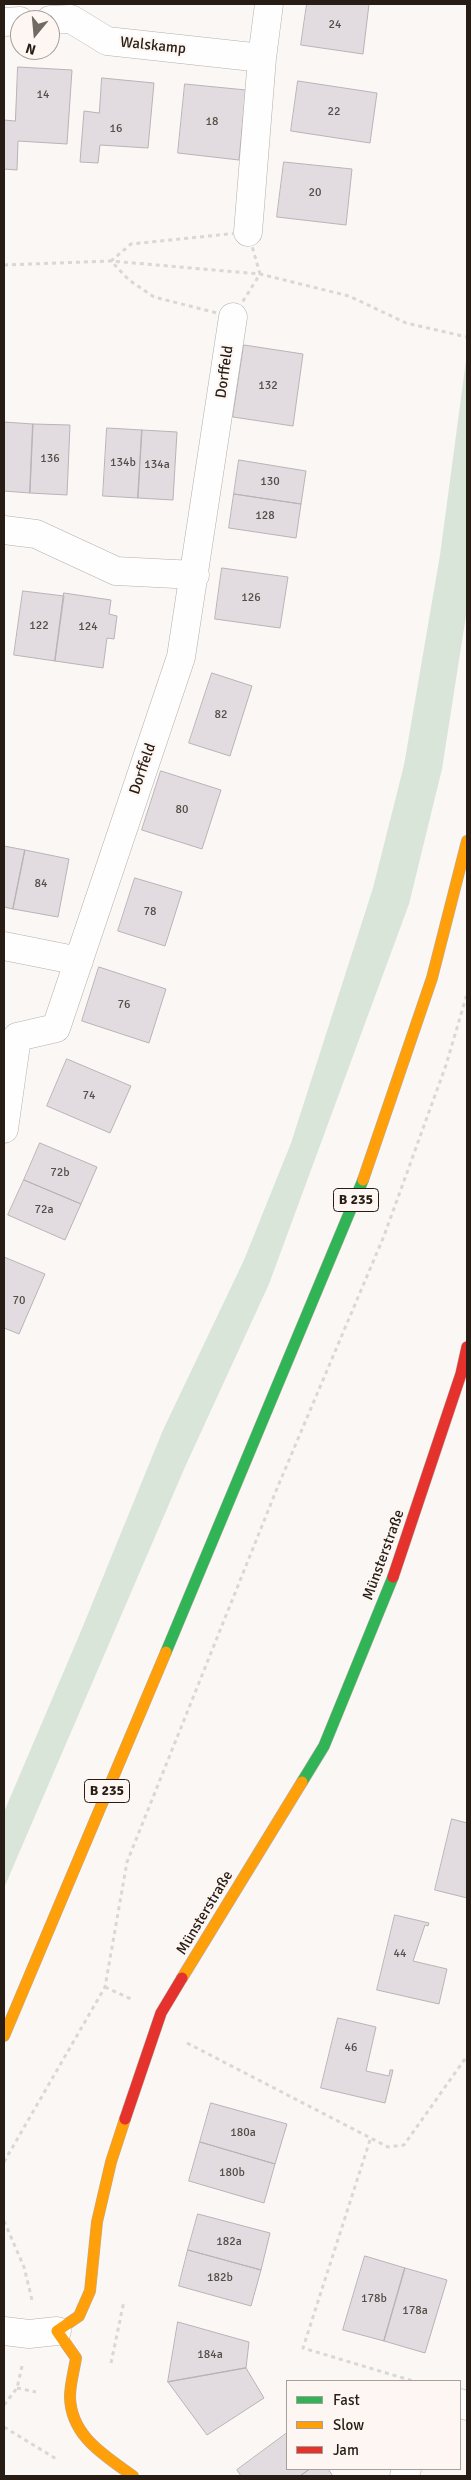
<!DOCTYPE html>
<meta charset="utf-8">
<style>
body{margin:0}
#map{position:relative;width:471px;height:2480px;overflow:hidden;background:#faf7f5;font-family:Signika,sans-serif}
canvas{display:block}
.frame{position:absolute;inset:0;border:5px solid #271d15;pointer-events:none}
.legend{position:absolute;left:286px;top:2380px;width:175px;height:90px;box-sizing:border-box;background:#fdf6f2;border:1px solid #a79f9a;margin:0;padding:6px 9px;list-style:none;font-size:15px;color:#271d15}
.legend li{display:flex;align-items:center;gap:10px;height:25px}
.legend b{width:25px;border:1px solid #a79f9a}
.north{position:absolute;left:10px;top:10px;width:50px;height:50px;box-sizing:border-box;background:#fdf6f2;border:1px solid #a79f9a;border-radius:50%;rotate:197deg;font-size:14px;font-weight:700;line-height:20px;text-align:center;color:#271d15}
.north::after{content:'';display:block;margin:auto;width:18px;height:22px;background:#716963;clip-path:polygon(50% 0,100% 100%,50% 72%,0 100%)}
</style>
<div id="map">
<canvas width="471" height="2480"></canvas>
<div class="frame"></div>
<ul class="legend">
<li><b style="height:6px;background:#30b455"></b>Fast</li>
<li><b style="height:6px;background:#ff9f0a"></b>Slow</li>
<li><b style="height:6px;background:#e5322d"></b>Jam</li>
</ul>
<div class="north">N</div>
</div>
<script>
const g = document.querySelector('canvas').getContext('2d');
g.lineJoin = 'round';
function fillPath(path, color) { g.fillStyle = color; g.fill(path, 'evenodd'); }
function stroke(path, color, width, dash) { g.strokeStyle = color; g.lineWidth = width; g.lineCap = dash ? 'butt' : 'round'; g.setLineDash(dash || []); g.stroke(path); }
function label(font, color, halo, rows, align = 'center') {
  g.font = font + ' Signika,sans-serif'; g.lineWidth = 4.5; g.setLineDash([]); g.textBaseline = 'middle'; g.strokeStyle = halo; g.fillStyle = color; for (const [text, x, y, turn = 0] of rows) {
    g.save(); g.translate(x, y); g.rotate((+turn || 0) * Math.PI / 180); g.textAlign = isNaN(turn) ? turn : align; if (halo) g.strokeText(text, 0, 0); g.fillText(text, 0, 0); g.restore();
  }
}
const green = new Path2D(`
 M467,353V609L442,769L409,904L269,1284L185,1467L4,1888V1812L81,1631L163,1430L244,1260L291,1143L373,888L404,765L440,555Z`);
const building = new Path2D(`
 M307,4H369L363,54L301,45Z
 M18,67L72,70L67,144L18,141L17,170L4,169V120L15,121Z
 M102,78L154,83L148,148L100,145L98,163L80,162L84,111L99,113Z
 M298,81L377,93L370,143L291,131Z
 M185,84L246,90L239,160L178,153Z
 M284,162L352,169L346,225L277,217Z
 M244,345L303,354L293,426L233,417Z
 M4,422L33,424L30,493L4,491Z
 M33,424L70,425L67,495L30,493Z
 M107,428L142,430L138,498L103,496Z
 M142,430L177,432L173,500L138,498Z
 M239,460L306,471L301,504L234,494Z
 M234,494L301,504L296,538L229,528Z
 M222,568L288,577L280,628L215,619Z
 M23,591L64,596L55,661L14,655Z
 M64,593L111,600L109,614L117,616L114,639L107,638L103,668L55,661Z
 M212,673L252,686L230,756L189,743Z
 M161,771L221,790L202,849L142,830Z
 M4,846L25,850L13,909L4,907Z
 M25,850L69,859L58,917L13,909Z
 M135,878L182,892L165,946L118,931Z
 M99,967L166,989L149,1043L82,1021Z
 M67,1059L131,1086L110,1133L47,1106Z
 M40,1143L97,1167L81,1204L24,1180Z
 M24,1180L81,1204L65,1240L8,1215Z
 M4,1257L45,1274L19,1334L4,1328Z
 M452,1819L467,1823V1898L435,1890Z
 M395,1915L429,1923L428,1926L425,1925L413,1961L447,1969L439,2004L377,1990Z
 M338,2018L376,2027L366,2071L389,2076L390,2070H393L385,2103L321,2088Z
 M211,2103L287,2124L275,2164L200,2142Z
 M200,2142L275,2164L264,2203L189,2181Z
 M198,2214L270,2233L261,2270L188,2250Z
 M188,2250L261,2270L251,2306L179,2286Z
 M365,2256L405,2268L384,2341L343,2330Z
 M405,2268L447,2280L425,2353L384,2341Z
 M178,2322L249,2342L246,2368L168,2382Z
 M246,2368L264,2398L207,2435L168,2382Z
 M287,2433V2469H310L300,2476H241L237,2470Z
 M310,2469H328L333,2476H300Z`);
const path = new Path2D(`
 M248,232L260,274L233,317L154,297L129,280L111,261L131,244Z
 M4,265L111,261L260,274L349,296L406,323L467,337
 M105,1987L131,1999
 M187,2043L388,2147L404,2145L467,2056
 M370,2140L303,2348L413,2381
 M4,2162L105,1987L127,1862L278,1486L384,1236L446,1065L467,994
 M4,2221L24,2267L32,2300
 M111,2363L124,2301
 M17,2388L36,2392
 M4,2405L17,2388L22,2366
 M4,2427L58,2460`);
const street = new Path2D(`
 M50,20L71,19L107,41L262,58
 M4,22L20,21
 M248,232L262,58L269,4
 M4,530L36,534L116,571L195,575
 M4,946L79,961
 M4,1129L17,1037L56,1028L181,657L233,317
 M4,2331L29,2334L57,2331
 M460,2403L467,2406
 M404,2476L407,2469`);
const fast = new Path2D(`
 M166,1652L363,1180
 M302,1782L324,1746L393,1577`);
const slow = new Path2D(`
 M363,1180L432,978L467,841
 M182,1978L302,1782
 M4,2036L166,1652
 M125,2119L111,2162L97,2222L90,2291L79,2316L57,2331L76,2358C74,2371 70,2384 70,2397C71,2436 104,2455 133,2476`);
const jam = new Path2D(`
 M393,1577L461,1374L467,1347
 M125,2119L161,2013L182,1978`);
const numberNames = [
 ["24",335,25],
 ["14",43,95],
 ["22",334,112],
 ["18",212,122],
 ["16",116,129],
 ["20",315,193],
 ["132",268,386],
 ["136",50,459],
 ["134b",123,463],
 ["134a",157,465],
 ["130",270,482],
 ["128",265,516],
 ["126",251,598],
 ["122",39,626],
 ["124",88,627],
 ["82",221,715],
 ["80",182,810],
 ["84",41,884],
 ["78",150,912],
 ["76",124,1005],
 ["74",89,1096],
 ["72b",60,1173],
 ["72a",44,1210],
 ["70",19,1301],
 ["44",400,1954],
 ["46",351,2048],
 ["180a",243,2133],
 ["180b",232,2173],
 ["182a",229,2242],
 ["182b",220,2278],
 ["178b",374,2299],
 ["178a",415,2311],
 ["184a",210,2355]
];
const shields = [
 [356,1200,45],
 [107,1791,45]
];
const shieldNames = [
 ["B 235",356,1200],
 ["B 235",107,1791]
];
const streetNames = [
 ["Walskamp",153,46,6],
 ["Dorffeld",225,372,-82],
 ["Dorffeld",143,769,-71],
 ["Münsterstraße",384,1555,-70],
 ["Münsterstraße",205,1913,-59]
];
fillPath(green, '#dae5da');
fillPath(building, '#e2dce0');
stroke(building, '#b9b3b7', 1);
stroke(street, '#b5afab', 29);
stroke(fast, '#b5afab', 12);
stroke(slow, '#b5afab', 12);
stroke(jam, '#b5afab', 12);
stroke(path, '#d9d8d6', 3, [4, 4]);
stroke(street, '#fefefe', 28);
stroke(fast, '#30b455', 11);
stroke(slow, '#ff9f0a', 11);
stroke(jam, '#e5322d', 11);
label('12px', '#564d48', null, numberNames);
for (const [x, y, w] of shields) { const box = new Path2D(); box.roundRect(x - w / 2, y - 11.5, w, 23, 4); g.fillStyle = '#fdf6f2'; g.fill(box); stroke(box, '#271d15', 1); }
label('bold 14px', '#271d15', null, shieldNames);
label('15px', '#271d15', '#fdf6f2', streetNames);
</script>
